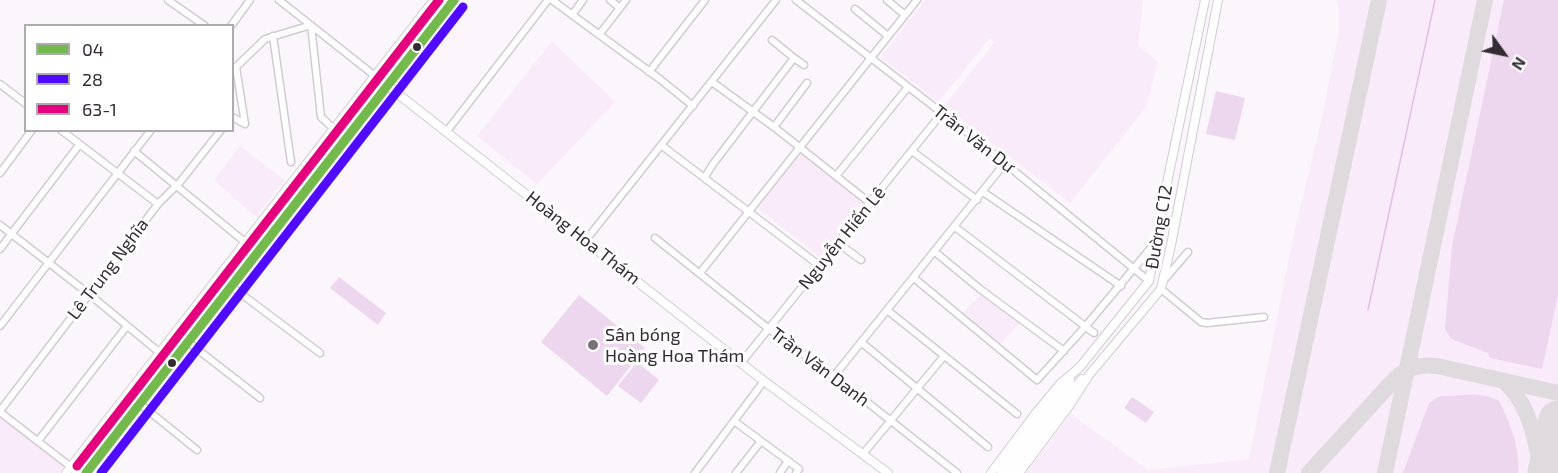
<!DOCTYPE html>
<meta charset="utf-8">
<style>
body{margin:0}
#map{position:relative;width:1558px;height:473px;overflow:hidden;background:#fbf5fc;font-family:"Exo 2",sans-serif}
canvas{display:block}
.legend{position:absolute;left:24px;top:24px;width:210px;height:108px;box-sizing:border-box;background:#fff;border:2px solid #adabad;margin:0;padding:8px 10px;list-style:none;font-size:18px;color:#332d33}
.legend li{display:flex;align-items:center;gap:12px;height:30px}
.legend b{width:30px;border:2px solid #adabad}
.north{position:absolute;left:1474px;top:24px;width:60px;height:60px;-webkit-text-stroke:4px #fff;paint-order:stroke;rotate:123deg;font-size:16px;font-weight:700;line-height:24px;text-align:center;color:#332d33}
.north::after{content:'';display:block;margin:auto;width:21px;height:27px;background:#332d33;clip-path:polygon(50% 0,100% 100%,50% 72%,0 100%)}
</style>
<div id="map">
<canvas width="1558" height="473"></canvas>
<ul class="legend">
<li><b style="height:8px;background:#73b94c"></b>04</li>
<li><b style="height:8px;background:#4f0aff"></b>28</li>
<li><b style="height:8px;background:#e5007d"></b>63-1</li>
</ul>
<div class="north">N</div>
</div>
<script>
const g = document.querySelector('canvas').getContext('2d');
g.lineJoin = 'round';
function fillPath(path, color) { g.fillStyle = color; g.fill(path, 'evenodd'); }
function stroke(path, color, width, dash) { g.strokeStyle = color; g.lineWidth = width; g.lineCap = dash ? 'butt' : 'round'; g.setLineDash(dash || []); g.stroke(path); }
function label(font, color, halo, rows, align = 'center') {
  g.font = font + ' "Exo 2",sans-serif'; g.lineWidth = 6; g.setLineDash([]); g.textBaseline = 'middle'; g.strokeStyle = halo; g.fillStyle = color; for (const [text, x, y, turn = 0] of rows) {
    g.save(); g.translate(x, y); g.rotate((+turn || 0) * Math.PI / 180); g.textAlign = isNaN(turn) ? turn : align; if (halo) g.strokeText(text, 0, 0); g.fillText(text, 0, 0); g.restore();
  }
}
const built = new Path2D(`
 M925,0H1143L1138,45L1158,62L1146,107L1070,203L944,106L995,42L990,38L938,102L881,57Z
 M1336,0H1558V473H1026L1071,414L1148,470L1249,459L1292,243L1323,113L1339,31V9Z
 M552,41L615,102L537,184L477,136Z
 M240,146L284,180L256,217L214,180Z
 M802,151L866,202L821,258L758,208Z
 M981,294L1020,323L999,345L962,314Z
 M0,417L64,467L59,473H0Z`);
const green = new Path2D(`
 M1504,0H1558V295L1542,369L1490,358L1488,353L1451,339L1445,329L1452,246Z
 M1216,91L1245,98L1235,140L1206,134Z
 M339,277L386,313L378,325L330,288Z
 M579,295L645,348L607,396L541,342Z
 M637,362L659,380L641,403L618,386Z
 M1440,396C1458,396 1484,391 1499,401C1509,420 1521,451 1518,473H1403L1429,403Z
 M1132,397L1154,412L1146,423L1124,408Z`);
const stream = new Path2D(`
 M1368,310L1435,0`);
const taxiway = new Path2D(`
 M1502,380C1529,401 1536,441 1542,473
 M1277,473L1379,0
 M1309,473L1392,382C1405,368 1418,364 1437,366L1558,393
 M1385,473L1485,0`);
const runway = new Path2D(`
 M1547,473L1558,420`);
const minor = new Path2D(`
 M168,0L205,26
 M279,0L375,76
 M552,0L661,80L693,106
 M610,0L620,8
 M796,0L964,130L1149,281
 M887,0L905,15
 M855,9L888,36
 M572,15L583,0
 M231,26L250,0
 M599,35L626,0
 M273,36L291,162
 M772,40L794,58
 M649,72L705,0
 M712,82L774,127L870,203
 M0,84L26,104
 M232,117L245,124
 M245,124L236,67L265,39L311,25L321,117L334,129
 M774,127L807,83
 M61,130L158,204
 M447,131L548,0
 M661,145L820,266
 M134,151L246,243
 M912,151L977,200
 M0,173L32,130
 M836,176L908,87
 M705,177L713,164L794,58L804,65
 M983,192L1121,286
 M0,225L89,294L160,353
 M955,227L1094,333
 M655,238L769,329L834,376L957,473
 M586,240L776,0
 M838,243L861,260
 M0,249L79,145
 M935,252L980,289L1064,351
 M700,273L917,0
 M914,278L1037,380L1085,327L1155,243
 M1164,280L1188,252
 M232,287L320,353
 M1161,289L1201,322L1207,323L1264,317
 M887,310L1017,414
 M0,326L151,130
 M188,342L260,398
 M861,342L988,447
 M741,363L942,113
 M834,376L1005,163
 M140,404L197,450
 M0,411L158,204L180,182L221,130
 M0,412L71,467
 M734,421L799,469L796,473
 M38,441L127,326
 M863,454L944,356
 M695,473L764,381
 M736,473L761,441
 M780,473L788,461`);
const major = new Path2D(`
 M375,76L764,381L888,473
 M66,473L434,0
 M76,473L254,246
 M86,473L454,0
 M991,473L1036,413L1060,384L1080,367L1149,281L1168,178L1205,0
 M1001,473L1070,380
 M1010,473L1070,392L1082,379
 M1019,473L1069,406L1089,375L1161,289L1171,245L1218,0`);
const majorBridge = new Path2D(`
 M254,246L445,0`);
const bus1 = new Path2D(`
 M86,473L454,0`);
const bus2 = new Path2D(`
 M101,473L463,7`);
const bus3 = new Path2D(`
 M77,466L439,0`);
const markers = [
 [417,47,5,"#332d33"],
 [593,345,6,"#797379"],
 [172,363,5,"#332d33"]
];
const streetNames = [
 ["Trần Văn Dư",974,139,38],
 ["Đường C12",1159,227,-80],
 ["Hoàng Hoa Thám",583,238,38],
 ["Nguyễn Hiến Lê",842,238,-51],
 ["Lê Trung Nghĩa",108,269,-53],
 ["Trần Văn Danh",820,367,37]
];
const poiNames = [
 ["Sân bóng",605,335],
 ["Hoàng Hoa Thám",605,356]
];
fillPath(built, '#f9ebfa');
fillPath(green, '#edd7ef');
stroke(stream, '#e2bfe6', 1.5);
stroke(taxiway, '#dedade', 16);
stroke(runway, '#dedade', 39);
stroke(minor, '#d2ccd2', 9);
stroke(major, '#d2ccd2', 10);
stroke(minor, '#fefeff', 6);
stroke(major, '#fefeff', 8);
stroke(majorBridge, '#d2ccd2', 10, []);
stroke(majorBridge, '#fefeff', 8);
stroke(bus1, '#73b94c', 9);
stroke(bus2, '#4f0aff', 9);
stroke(bus3, '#e5007d', 9);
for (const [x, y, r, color] of markers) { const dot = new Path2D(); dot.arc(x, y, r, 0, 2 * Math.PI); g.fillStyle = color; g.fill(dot); stroke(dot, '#fff', 2); }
label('18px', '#332d33', '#fff', streetNames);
label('18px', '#332d33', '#fff', poiNames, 'left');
</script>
